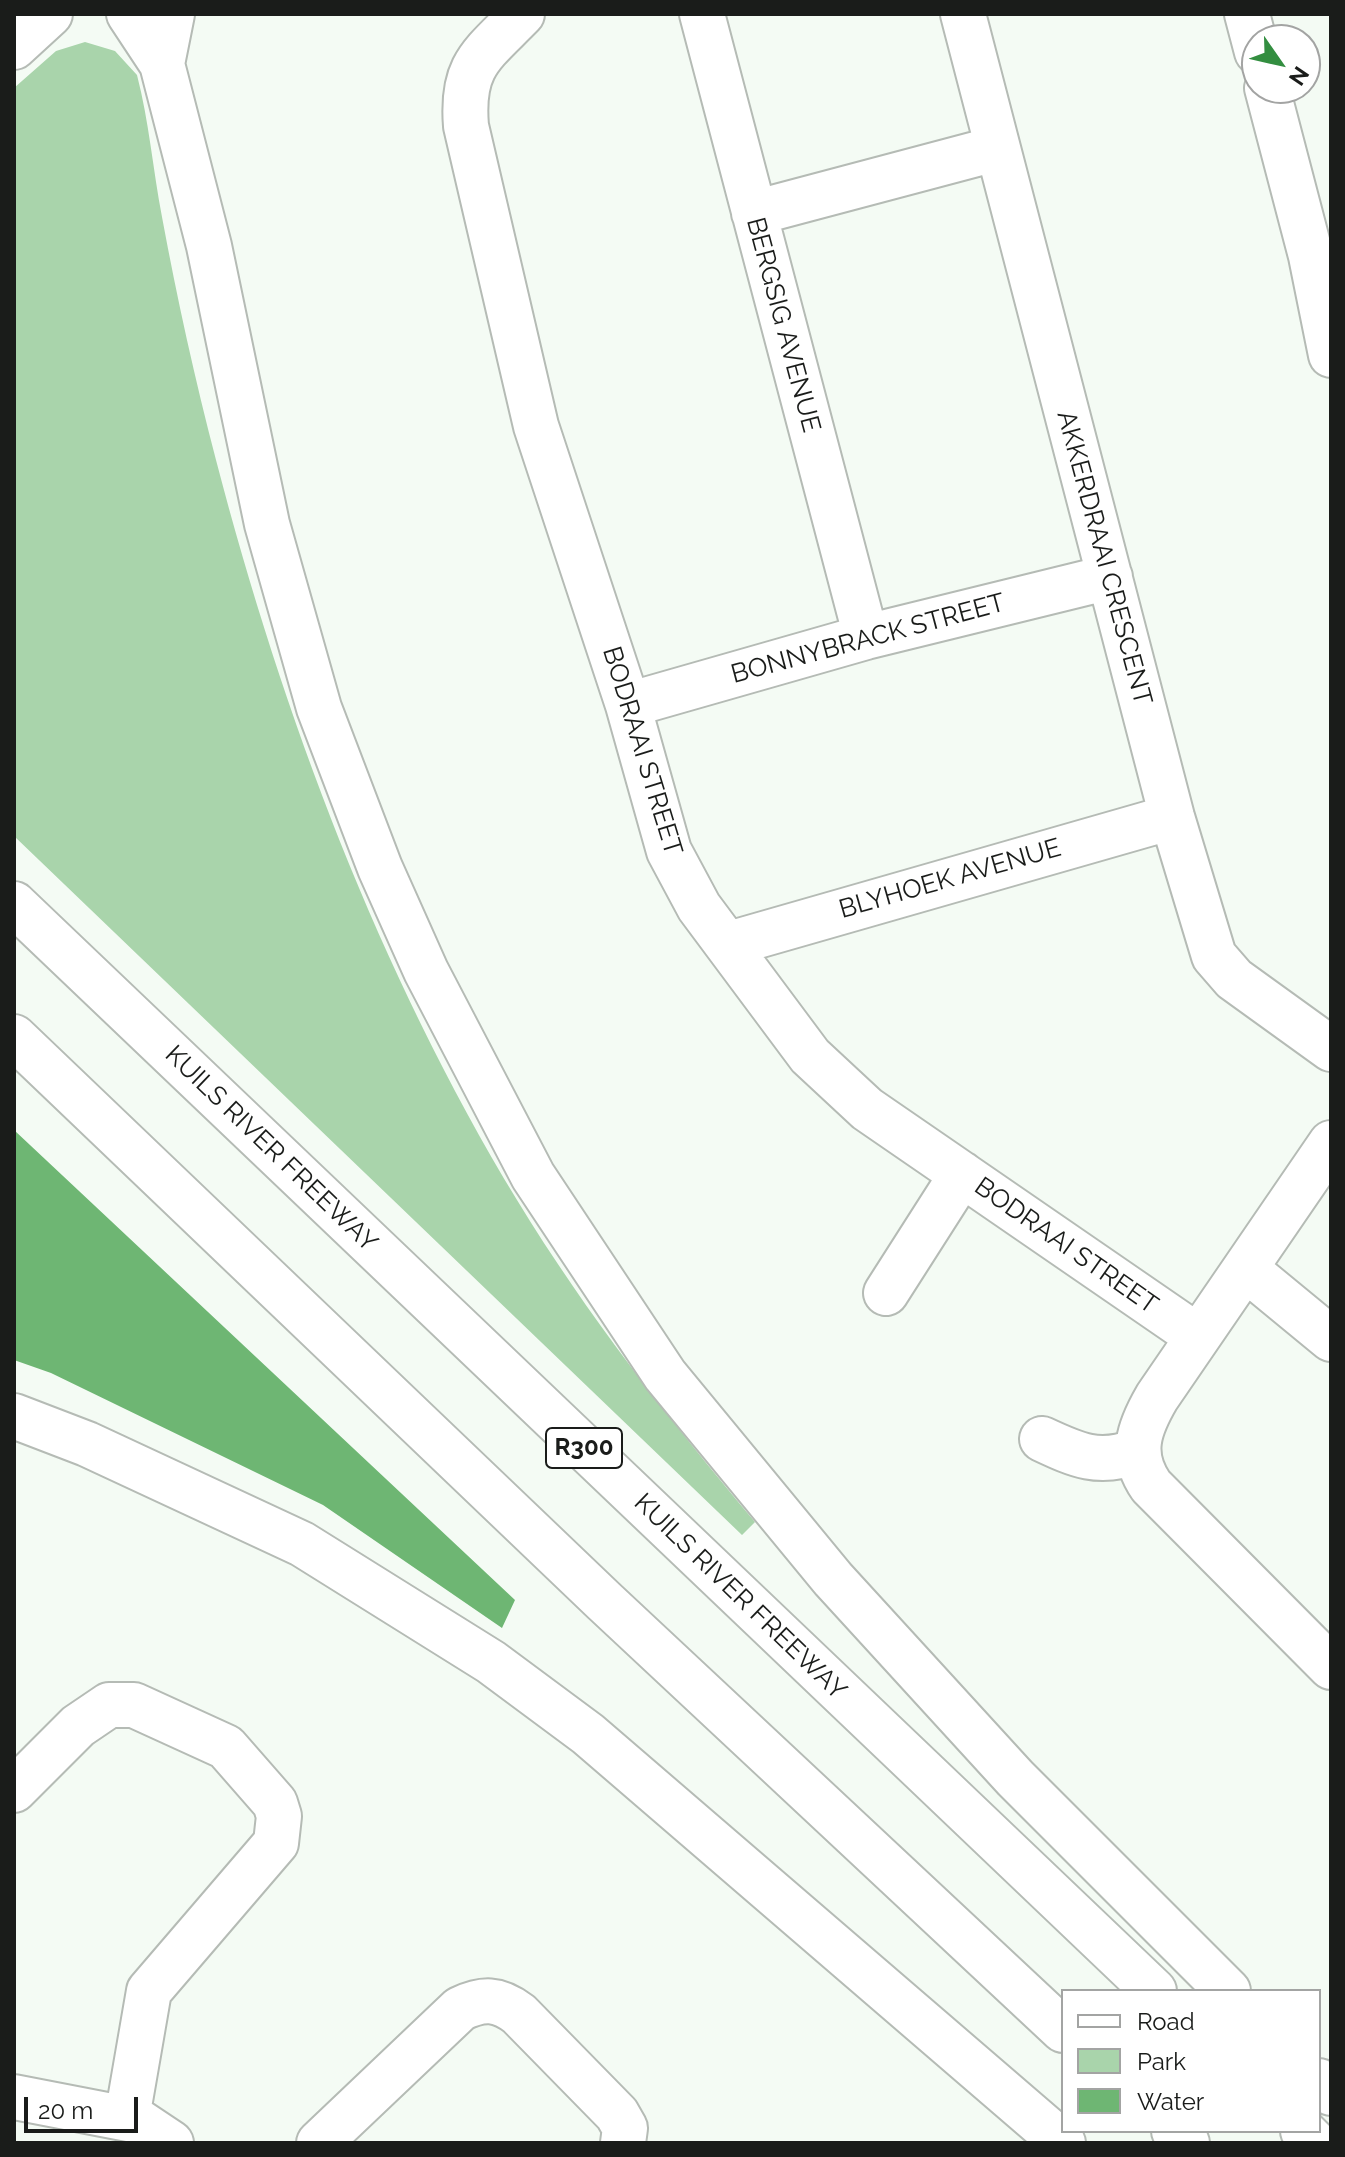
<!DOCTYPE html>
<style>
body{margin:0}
#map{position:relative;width:1345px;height:2157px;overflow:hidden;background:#f4fbf4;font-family:Raleway,sans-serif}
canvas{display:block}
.frame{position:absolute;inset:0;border:16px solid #1a1c1a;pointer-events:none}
.legend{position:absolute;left:1061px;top:1989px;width:260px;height:144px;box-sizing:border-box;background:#fff;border:2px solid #a3a4a3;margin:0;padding:10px 14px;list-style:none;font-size:24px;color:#1a1c1a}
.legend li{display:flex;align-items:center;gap:16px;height:40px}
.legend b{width:40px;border:2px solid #a3a4a3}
.north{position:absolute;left:1241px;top:24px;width:80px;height:80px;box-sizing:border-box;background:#fff;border:2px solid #a3a4a3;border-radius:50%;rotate:124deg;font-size:22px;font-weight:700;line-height:32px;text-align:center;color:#1a1c1a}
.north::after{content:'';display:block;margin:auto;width:28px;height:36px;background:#338e40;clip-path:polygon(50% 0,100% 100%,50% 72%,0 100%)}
.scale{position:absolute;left:24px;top:2097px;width:114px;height:36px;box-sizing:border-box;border:4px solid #1a1c1a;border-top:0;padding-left:10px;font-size:24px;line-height:28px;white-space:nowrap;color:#1a1c1a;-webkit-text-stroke:6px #fff;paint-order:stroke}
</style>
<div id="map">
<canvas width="1345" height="2157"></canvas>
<div class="frame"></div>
<ul class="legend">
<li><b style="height:10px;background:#fff"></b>Road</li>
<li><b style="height:22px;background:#a9d4ab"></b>Park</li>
<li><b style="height:22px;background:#6eb673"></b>Water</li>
</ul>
<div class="north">N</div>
<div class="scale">20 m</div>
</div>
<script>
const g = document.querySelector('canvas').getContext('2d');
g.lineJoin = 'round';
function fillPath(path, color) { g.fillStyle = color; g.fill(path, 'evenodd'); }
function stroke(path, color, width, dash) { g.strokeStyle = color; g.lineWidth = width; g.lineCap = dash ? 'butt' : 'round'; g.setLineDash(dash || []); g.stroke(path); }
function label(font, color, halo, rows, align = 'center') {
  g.font = font + ' Raleway,sans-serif'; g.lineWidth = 8; g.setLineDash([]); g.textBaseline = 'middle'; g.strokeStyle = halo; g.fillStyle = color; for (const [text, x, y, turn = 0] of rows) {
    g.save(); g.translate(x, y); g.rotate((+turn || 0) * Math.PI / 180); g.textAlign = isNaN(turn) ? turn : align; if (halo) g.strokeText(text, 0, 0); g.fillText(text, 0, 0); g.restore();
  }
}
const green = new Path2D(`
 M85,42L115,51L137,75C149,121 153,170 162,217C177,298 195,380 216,460C283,717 379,972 517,1200C587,1315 669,1419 755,1522L742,1535L14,836V88L56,51Z`);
const water = new Path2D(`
 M14,1130L515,1600L502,1628L323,1505L51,1373L14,1360Z`);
const minor = new Path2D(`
 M522,14C482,55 461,65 466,126L536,426L628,705L669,851L699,907L810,1056L867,1109L1197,1336
 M702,14L866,637
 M963,14L1172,817L1214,956L1234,979L1331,1049
 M1247,14L1257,52
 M1267,88L1311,256L1331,355
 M754,213L995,149
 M628,705L866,637L1110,577
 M729,944L1172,817
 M1331,1143L1157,1397C1139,1428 1129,1454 1151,1486L1331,1667
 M1246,1269L1331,1339
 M886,1293L962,1174
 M1042,1439C1076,1455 1100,1466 1136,1451
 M14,1790L78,1726L109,1705H134L226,1747L275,1803L279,1816L276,1843L149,1991L127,2118
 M14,2097L138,2121L171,2143
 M319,2143L460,2009C483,1998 498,1998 519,2014L617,2114L625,2128L623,2143`);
const major = new Path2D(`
 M14,47L50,14`);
const highway = new Path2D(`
 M129,14L162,64L209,246L267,524L319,708L380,868L426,971L533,1176L665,1375L833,1579L1015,1778L1228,1991
 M162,64L172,14
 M14,904L1154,1991
 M14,1037L604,1601L1063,2030
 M14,1416L87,1444L302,1544L491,1662L588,1734L1063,2143
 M1319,2081L1331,2093
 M1174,2131L1187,2143
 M1303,2131L1315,2143`);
const shields = [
 [584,1448,76]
];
const shieldNames = [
 ["R300",584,1448]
];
const streetNames = [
 ["BERGSIG AVENUE",783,325,75],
 ["AKKERDRAAI CRESCENT",1104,558,75],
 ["BONNYBRACK STREET",868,639,-15],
 ["BODRAAI STREET",642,751,73],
 ["BLYHOEK AVENUE",950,879,-16],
 ["KUILS RIVER FREEWAY",271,1149,44],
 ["BODRAAI STREET",1066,1246,35],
 ["KUILS RIVER FREEWAY",740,1597,44]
];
fillPath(green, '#a9d4ab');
fillPath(water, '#6eb673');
stroke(minor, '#b5bbb5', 48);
stroke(major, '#b5bbb5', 48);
stroke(highway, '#b5bbb5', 48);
stroke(minor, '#fff', 44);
stroke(major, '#fff', 44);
stroke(highway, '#fff', 44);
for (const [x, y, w] of shields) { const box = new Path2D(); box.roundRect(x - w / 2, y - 20, w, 40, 6); g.fillStyle = '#fff'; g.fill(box); stroke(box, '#1a1c1a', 2); }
label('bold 24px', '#1a1c1a', null, shieldNames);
label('26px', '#1a1c1a', '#fff', streetNames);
</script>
